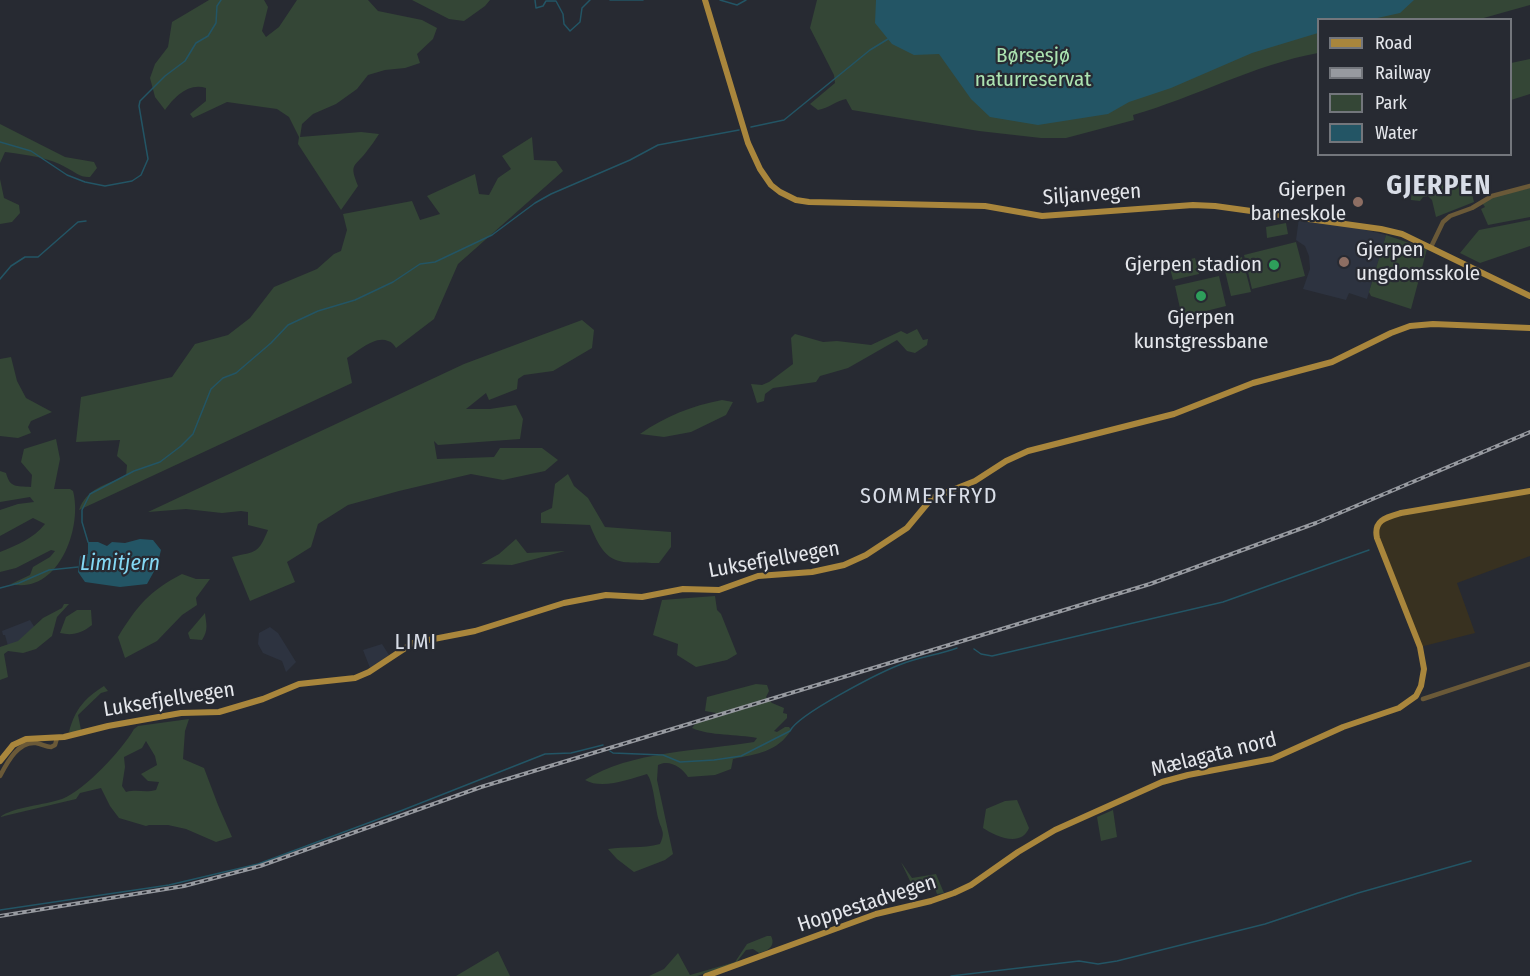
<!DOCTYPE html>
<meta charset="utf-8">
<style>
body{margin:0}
#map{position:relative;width:1530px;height:976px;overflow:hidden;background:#272a32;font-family:"Fira Sans Condensed",sans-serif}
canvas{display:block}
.legend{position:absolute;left:1317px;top:18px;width:195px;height:138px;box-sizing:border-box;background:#272a32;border:2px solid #73767c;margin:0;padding:8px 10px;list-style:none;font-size:18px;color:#e5e7ec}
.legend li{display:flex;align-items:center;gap:12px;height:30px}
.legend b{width:30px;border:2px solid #73767c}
</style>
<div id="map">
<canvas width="1530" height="976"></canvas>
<ul class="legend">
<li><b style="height:8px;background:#a9863c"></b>Road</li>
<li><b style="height:8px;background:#979aa0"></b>Railway</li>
<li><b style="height:16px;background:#344636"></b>Park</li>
<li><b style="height:16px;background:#235565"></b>Water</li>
</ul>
</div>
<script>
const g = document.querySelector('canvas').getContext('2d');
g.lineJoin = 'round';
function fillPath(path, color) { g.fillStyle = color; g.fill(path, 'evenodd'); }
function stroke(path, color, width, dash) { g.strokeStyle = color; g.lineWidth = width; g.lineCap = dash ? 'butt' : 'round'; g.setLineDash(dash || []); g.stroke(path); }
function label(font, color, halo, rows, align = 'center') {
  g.font = font + ' "Fira Sans Condensed",sans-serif'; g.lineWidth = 4.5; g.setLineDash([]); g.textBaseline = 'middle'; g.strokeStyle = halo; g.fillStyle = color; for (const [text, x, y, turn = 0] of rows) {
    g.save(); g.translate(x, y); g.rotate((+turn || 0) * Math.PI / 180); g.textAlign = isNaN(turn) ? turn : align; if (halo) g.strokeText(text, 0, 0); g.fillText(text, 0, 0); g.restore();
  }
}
const industrial = new Path2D(`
 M1530,491V556L1457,583L1475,633L1420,647L1376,529L1382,520Z`);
const built = new Path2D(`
 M1299,218L1329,221L1386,235L1367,299L1349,293L1346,300L1303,289L1310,269L1309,256L1305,246L1296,240Z
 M30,620L35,628L17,643L8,646L5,635H3L2,631Z
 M270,627L278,633L296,662L286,672L282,661L263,653L258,644L259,633Z
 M382,644L389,655L370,668L363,650Z`);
const green = new Path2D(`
 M209,0H264L268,7L262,31L266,37L279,27L297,0H368L378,11L422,20L437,28L433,39L417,54L420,63L405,68L385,70L368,75L357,89L336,104L313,114L302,124L300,137L361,132L379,134C375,140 371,146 367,151C354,168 349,163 358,186L341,210L298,144L299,137L289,117L277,109L227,102L193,118L190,114L206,101V88C189,82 174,97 165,110L155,97L150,78L155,64L168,47L172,22Z
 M412,0H490L485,6L464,21L449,19Z
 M817,0H1530V5L1480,19L1318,20V53C1253,65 1196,97 1133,115L1134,120L1066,138H1041L979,131L852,110L846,99C836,101 829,108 818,110L810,104L835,83L834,75L810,28Z
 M1530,59V94L1511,100V63Z
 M0,124L65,157L94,162L97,168L90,177C81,178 75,172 67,168C49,157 26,155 5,152L0,163Z
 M532,137L534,160L556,161L563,171L458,264L434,319L396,348C394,345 392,342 388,341C375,335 357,352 347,358L352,383L79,510C87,488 105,485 126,476L127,465L117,456L120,440L76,442L81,397L172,377L195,344L228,335L250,318L274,287L317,269L334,254L341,251L347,230L343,214L412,201L420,220L440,214L427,196L475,174L479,194L489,195L498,178L511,169L502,156Z
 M0,179L4,198L19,205L20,213L12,222L0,224Z
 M1424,181L1445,182L1446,185L1469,182L1474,202L1436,217L1432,200L1428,196L1423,197L1420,201L1411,200L1412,184Z
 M1530,188V217L1488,225L1481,209L1485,207L1482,203L1496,196Z
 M1530,220V246L1480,263L1460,253L1479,230Z
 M1286,223L1288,234L1267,238L1266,227Z
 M1386,235L1427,249L1411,309L1371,296L1369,292Z
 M1296,242L1305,276L1252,289L1244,255Z
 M1242,257L1251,292L1231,296L1224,267L1239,263L1238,258Z
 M1195,258L1199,274L1173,280L1169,264Z
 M1219,276L1226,306L1182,317L1175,286Z
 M582,320L594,330L592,348L553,371L524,375L518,379L517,389L489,400L486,393L466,409H490L516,405L523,419L520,439L438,445L434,441L437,459L494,457L500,448H542L558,460L545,471L503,480L471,474L399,491L348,505L318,524L311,547L287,562L295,582L250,601L232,557C257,551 258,554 268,530L248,525V512L241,511L222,513L186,509L148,512L464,364Z
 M917,329L923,340L928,339L927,345L915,353L907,351L897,340L848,368L820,376L816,382L773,388L765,394L764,401L757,403L751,384L762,385L769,382L793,364L791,338L795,334L823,342L837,341L871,345L901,331L907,334Z
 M11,357L17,381L26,398L52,412L31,421L28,427L31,433L18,438L0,436V359Z
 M722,400L733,402L726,415L691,432L664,437L640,434C666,416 691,406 722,400Z
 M56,439L60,459L54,489H70L73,491C83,528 58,595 11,584L30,575L33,567L50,557L55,551L51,550L16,568L0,572V552C17,545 33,539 45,524L33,518L0,536V510L18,504L34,502L30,497L0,502V471L6,473C10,488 16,486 31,487L32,475L21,462L24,449Z
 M568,474L574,486L588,498L605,527L671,532V547L659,563C618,562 607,568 590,525L541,523V513L552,508L555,484Z
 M516,539L527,553L565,551L512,565L481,564L499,554Z
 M182,574L196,579H210L196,598L197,605L182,615L157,641L125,658L118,637C137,606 149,591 182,574Z
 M715,596L717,610L721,614L737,654L727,660L696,667L677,655L678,644L653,635L662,600Z
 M64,604H69L57,617L52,636L36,649L23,653L8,651L4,654L8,677L0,680V647L18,641L43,618L62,608Z
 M77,610H91L92,625C82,633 73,636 60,633L66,617Z
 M205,613C206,624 209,629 202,640L190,639L188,633Z
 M756,684L767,685L769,691L766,697L772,703L784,708L783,713L787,714V718L774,731L777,732L785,727H789L791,730C778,752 756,754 733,759L731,769L715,775L688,777C682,767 669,759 658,765L657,780L673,854L665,860L634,872L617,859L608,849C625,846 642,849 660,844C662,839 664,835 662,830C661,825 660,826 659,821C655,809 654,783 647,774C630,779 602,790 585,780C630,751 701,751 754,742L757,738C737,734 710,736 692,728L696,723L715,717L716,713L705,711L707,697Z
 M104,686L108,691L101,693L78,715L81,730L73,733L69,732C75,709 85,698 104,686Z
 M189,719L185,731L183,759L204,768L218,805L232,837L216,842L186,829L168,825H149L146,826L119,818L110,806L101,788L80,793L76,799L0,817C13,807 45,805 62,799C85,790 122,750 134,729L138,726ZM146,741L155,756L157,765L141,774L148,781L159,782L156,790C145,793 137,789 126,792L122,786L125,767L124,757L142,748Z
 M1017,800L1029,828C1021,848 995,836 983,828L986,809L1005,801Z
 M1113,810L1117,837L1101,841L1097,817Z
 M901,862L912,878L936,874L944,893L937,894L932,881L930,879L911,883Z
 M767,936H771C776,946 768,951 759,953L753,949L746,950L736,963L697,976H649L664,969L678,953L690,975L735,962L747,944Z
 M498,951L510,976H456Z`);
const water = new Path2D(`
 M876,0H1414L1400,13L1373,19L1318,20V33L1252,53L1171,88L1129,102L1108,114L1038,125L990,117L971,99L939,54L914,55L892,44L875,23Z
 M140,539L153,540L161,550L157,566L147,584L120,587L85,582L78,572L80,556L88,554V542H98L107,546L112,542L125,543Z`);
const stream = new Path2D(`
 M535,0L536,8L543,6L546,1H556L563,14L564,24L570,31L580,22L582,8L590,0
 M610,0H643
 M720,0L737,5L746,0
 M751,127L784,120L870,50L888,39
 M0,142L31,151L67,175L85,182L105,186L132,181L141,175L148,159L139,106L140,101L165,76L185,61L196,43L208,36L216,23L217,6L221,0
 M0,279L11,266L25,257H38L78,222L86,221
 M88,542L82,522V510L90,494L134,471L160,462L181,446L193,434L211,389L223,378L236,373L271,343L288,325L318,311L355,300L393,282L420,264L435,262L492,235L535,203L551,194L630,160L658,145L739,130
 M0,588L19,583L49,570L78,567
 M974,649L981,654L992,656L1223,602L1369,550
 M610,751L613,753L663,755L680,762L714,760L741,756L790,731C798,714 879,673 899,665C918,657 938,655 957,648
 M0,910L169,885L258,864L403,810L545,754L571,753L603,745
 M951,976L1079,961L1098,964L1117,961L1265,924L1358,893L1471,861`);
const minor = new Path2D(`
 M1431,247L1443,222L1450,216L1472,208L1492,196L1530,186
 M1423,699L1530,664
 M0,776C7,763 18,741 36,743C42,744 46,747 51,747L55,745L57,738`);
const major = new Path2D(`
 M705,0L748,143L760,169L771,185L780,192L796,200L809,202L985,206L1042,216L1193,205L1215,206L1381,229L1402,234L1530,296
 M0,761L13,745L26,739L64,737L108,726L181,713L219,712L263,699L299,684L355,678L369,672L413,643L475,631L564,603L606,595L642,597L683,589L719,590L758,576L812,572L844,565L866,555L907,528L932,498L975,481L1006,461L1028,451L1174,414L1253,383L1332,362L1391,333L1410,326L1433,324L1530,328
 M706,976L876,914L931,901L954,893L971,885L1018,852L1055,830L1162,782L1188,775L1272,759L1343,727L1399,708L1416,696L1421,686L1424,669L1420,647L1377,538C1373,520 1387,517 1401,513L1530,491`);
const rail = new Path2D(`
 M0,916L184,886L260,866L481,787L1150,584L1316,523L1530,432`);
const markers = [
 [1358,202,6,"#8d6e63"],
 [1344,262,6,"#8d6e63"],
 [1274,265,6,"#2e9e5b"],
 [1201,296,6,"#2e9e5b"]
];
const parkNames = [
 ["Børsesjø",1033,56],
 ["naturreservat",1033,80]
];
const poiNames = [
 ["Gjerpen",1346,190],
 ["barneskole",1346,214],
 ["Gjerpen",1356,250,"left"],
 ["ungdomsskole",1356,274,"left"],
 ["Gjerpen stadion",1262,265],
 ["Gjerpen",1201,318,"center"],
 ["kunstgressbane",1201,342,"center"]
];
const streetNames = [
 ["Siljanvegen",1092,195,-4],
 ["Luksefjellvegen",774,560,-10],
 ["Luksefjellvegen",169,700,-9],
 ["Mælagata nord",1214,755,-14],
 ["Hoppestadvegen",867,904,-18]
];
const neighbourhoodNames = [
 ["SOMMERFRYD",929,497],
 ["LIMI",416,643]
];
const waterNames = [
 ["Limitjern",120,564]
];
const districtNames = [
 ["GJERPEN",1439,186]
];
fillPath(industrial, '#383120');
fillPath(built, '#2d3340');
fillPath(green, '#344636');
fillPath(water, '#235565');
stroke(stream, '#235565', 1.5);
stroke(minor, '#6a5938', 4.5);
stroke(major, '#a9863c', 6);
stroke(rail, '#979aa0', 4);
stroke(rail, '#272a32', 1.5, [4.5]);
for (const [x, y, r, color] of markers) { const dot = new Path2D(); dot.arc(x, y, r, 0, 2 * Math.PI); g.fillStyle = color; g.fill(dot); stroke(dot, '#272a32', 2); }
label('21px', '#ace3b1', '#272a32', parkNames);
label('21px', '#e5e7ec', '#272a32', poiNames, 'right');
label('21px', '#e5e7ec', '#272a32', streetNames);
g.letterSpacing = '1.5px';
label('22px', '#d8dde7', '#272a32', neighbourhoodNames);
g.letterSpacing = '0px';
label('italic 22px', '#84d7f3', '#272a32', waterNames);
g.letterSpacing = '1.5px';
label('bold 27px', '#d8dde7', '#272a32', districtNames);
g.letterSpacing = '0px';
</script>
